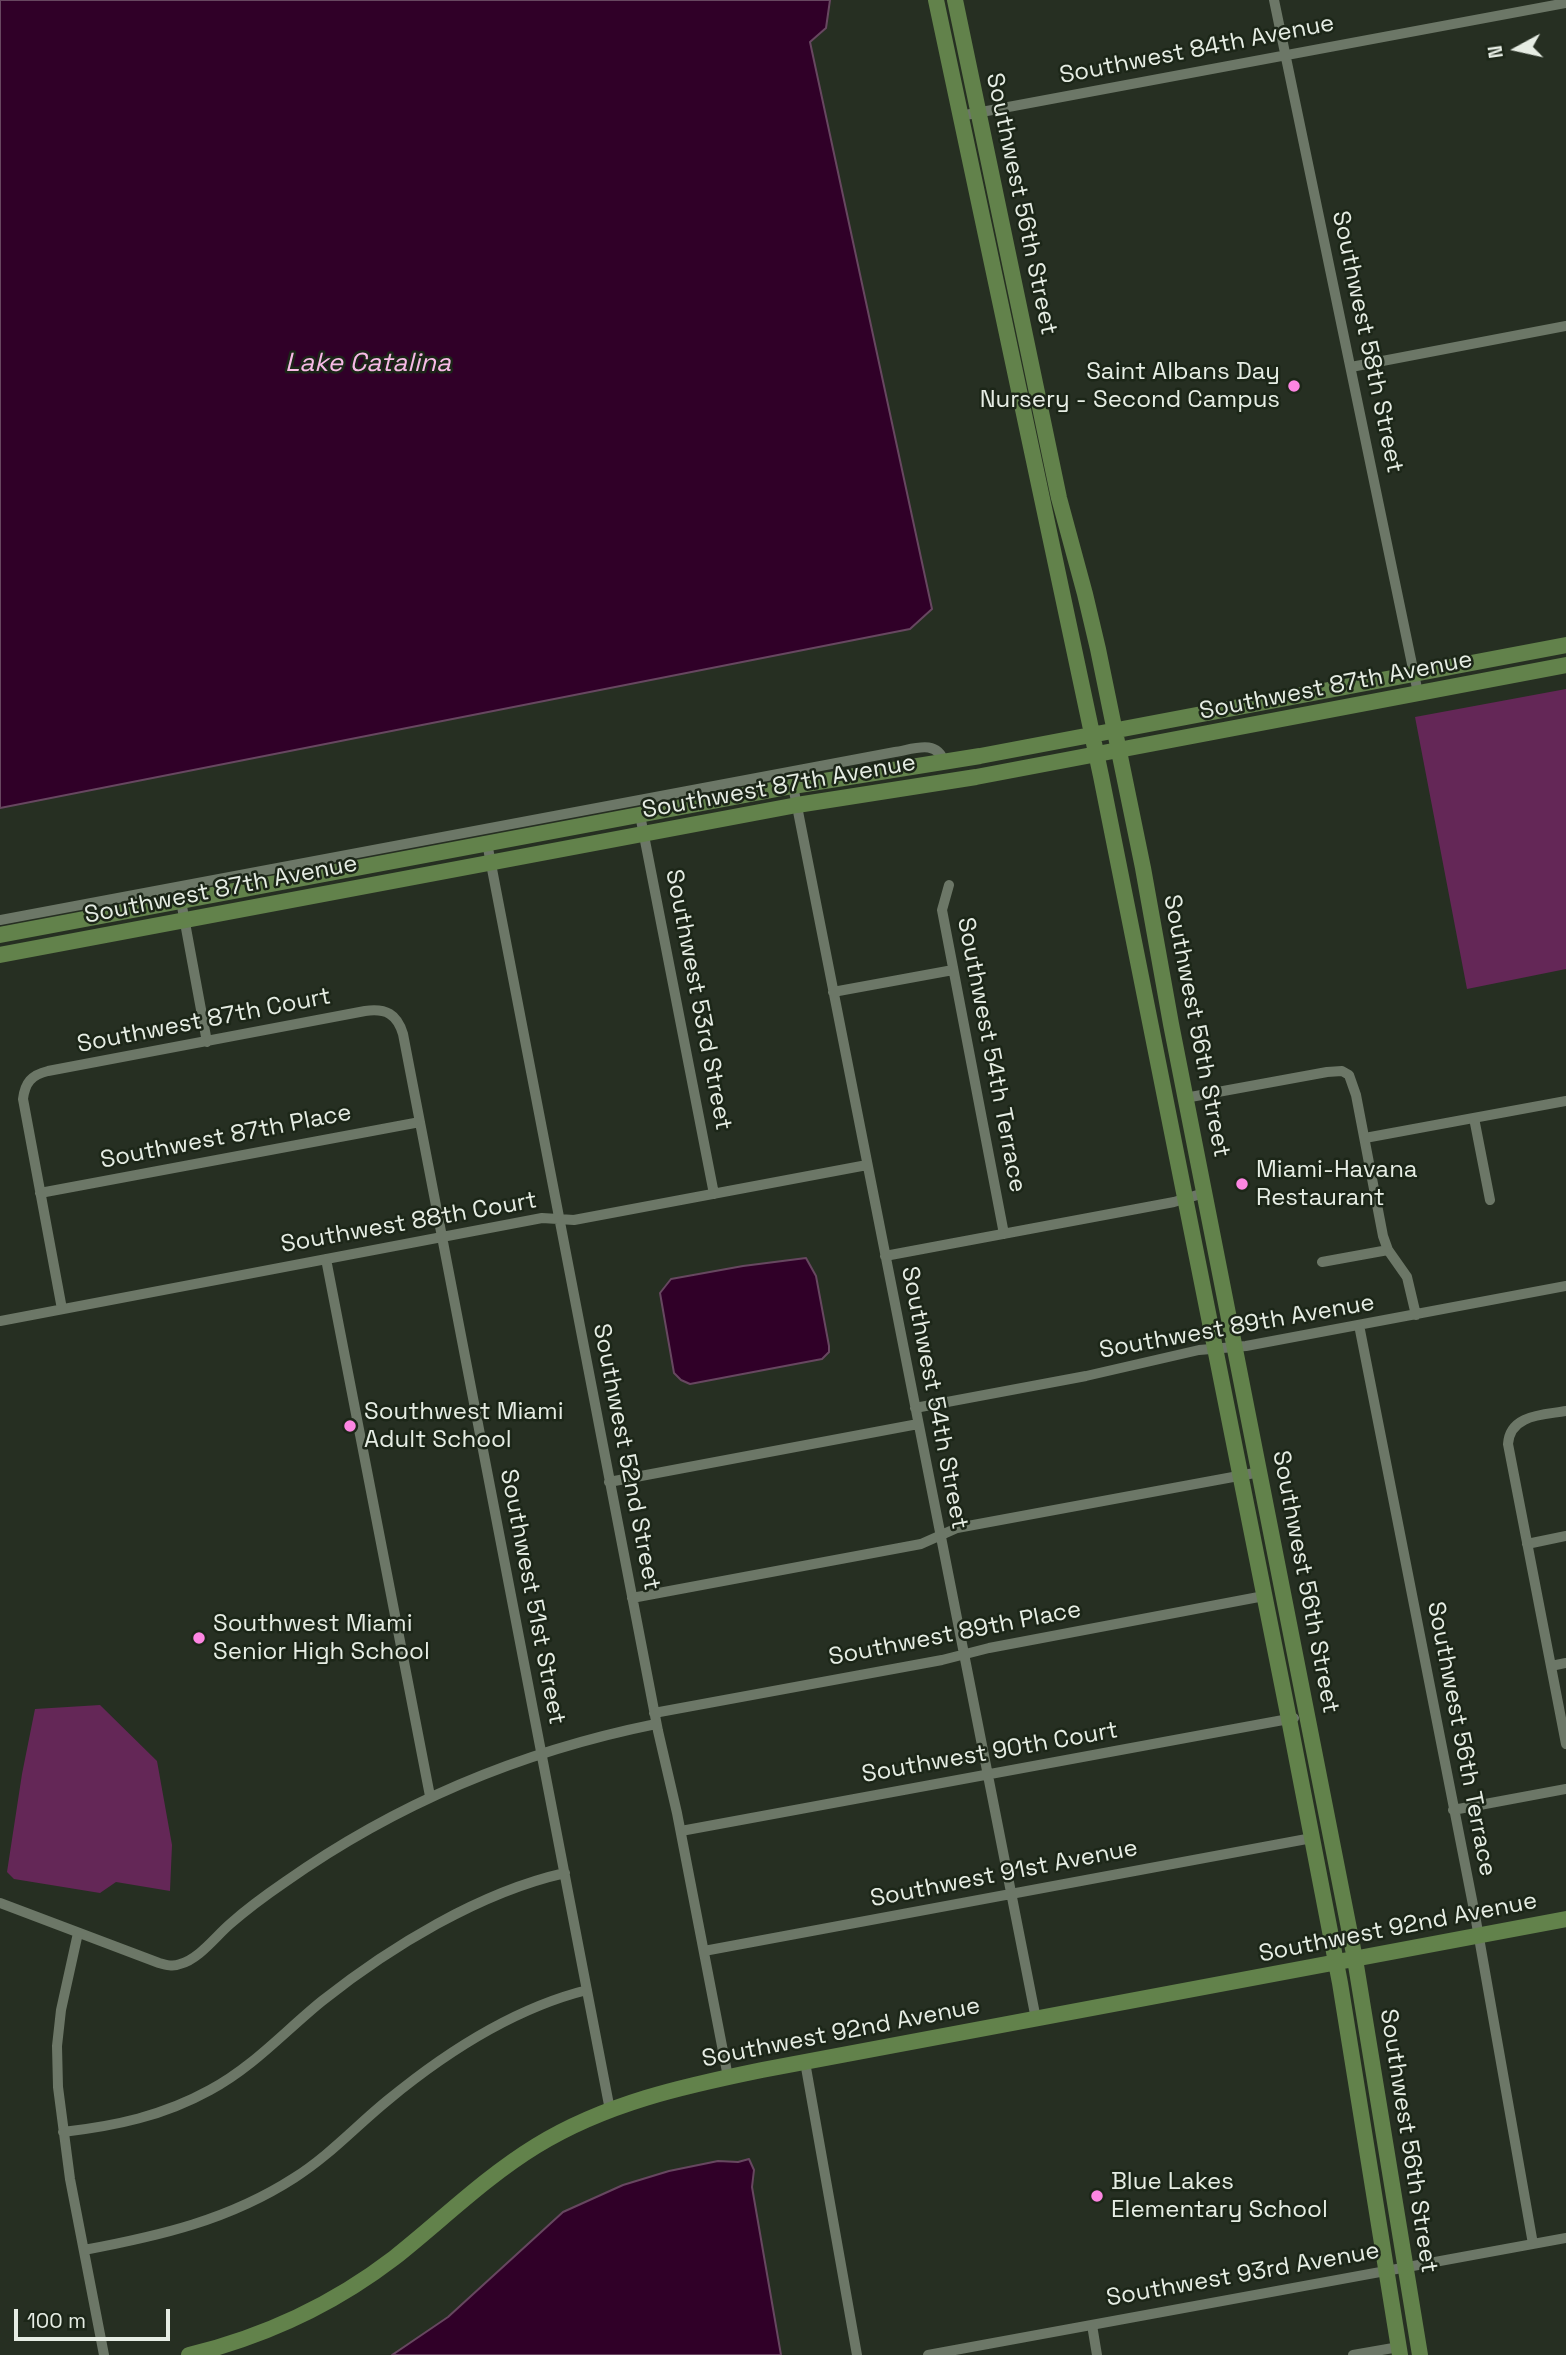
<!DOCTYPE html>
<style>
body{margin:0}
#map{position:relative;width:1566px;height:2355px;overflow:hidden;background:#262f22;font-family:"Space Grotesk",sans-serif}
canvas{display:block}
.north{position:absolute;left:1482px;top:14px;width:70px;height:70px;-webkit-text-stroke:5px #1c2618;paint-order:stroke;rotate:262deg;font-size:19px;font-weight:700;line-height:28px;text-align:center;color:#e6ede4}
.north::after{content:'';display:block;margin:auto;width:24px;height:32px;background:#e6ede4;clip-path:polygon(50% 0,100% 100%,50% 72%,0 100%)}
.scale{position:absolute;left:14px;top:2309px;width:156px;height:32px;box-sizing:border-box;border:4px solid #e6ede4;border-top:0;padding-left:9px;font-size:21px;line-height:24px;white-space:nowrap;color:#e6ede4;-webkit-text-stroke:5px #1c2618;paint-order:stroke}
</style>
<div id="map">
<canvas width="1566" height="2355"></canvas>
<div class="north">N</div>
<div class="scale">100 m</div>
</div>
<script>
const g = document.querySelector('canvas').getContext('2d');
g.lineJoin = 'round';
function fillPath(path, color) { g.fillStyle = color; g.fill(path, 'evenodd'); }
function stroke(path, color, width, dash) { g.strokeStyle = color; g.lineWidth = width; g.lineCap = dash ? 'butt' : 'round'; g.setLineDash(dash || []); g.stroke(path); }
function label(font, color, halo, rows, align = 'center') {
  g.font = font + ' "Space Grotesk",sans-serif'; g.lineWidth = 5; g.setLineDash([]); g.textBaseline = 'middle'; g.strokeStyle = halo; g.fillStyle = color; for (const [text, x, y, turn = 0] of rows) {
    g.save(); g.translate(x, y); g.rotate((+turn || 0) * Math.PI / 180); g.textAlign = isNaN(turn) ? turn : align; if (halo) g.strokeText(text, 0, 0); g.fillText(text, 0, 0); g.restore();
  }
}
const green = new Path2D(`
 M1566,689V969L1467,989L1415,717Z
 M100,1705L157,1761L172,1845L170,1891L116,1882L100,1893L14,1879L7,1872L22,1774L35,1709Z`);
const water = new Path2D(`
 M0,0H830L826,28L810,42L932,609L910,629L0,808Z
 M806,1258L816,1276L829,1346V1352L822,1359L690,1384L681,1380L674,1373L660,1293L671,1279L743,1266Z
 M749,2159L754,2170L752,2187L781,2355H392L448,2317L563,2212L623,2185L669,2171L718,2161L738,2162Z`);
const street = new Path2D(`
 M1274,0L1418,693
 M960,116L1566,3
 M1351,367L1566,326
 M793,786L1036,2019
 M640,815L714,1194
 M487,843L658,1731L677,1813L728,2077
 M949,885L942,910L1004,1234
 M181,901L207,1042
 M0,920L895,752C914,749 937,739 944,762
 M833,992L953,970
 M1185,1098L1327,1072L1342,1071L1349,1075L1356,1095L1383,1236L1388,1250L1407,1277L1416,1315
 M1474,1118L1490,1200
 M1365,1138L1566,1101
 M40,1193L420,1122
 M885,1256L1174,1202L1204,1193
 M326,1259L430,1796
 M1322,1262L1388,1250
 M62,1309L23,1099C25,1083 31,1075 48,1071L365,1011C386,1008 397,1014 403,1034L610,2110
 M0,1321L542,1218L574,1220L867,1165
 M1359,1325L1475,1915L1533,2244
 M915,1408L1086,1376L1199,1350L1246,1346L1566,1286
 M1566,1411C1544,1415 1510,1414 1508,1444L1566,1744
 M609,1482L918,1424
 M1527,1544L1566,1536
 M632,1598L921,1544L957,1528L1260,1472
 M1551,1666L1566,1663
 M654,1713L942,1660L989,1648L1264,1596
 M1453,1810L1566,1789
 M681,1831L1294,1718
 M0,1903L159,1963C166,1965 173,1967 180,1964C199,1959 215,1937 230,1924C247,1909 266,1895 285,1882C397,1803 522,1751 656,1724
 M78,1933L61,2010L57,2046L58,2087L70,2179L104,2355
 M704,1951L1312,1838
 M805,2062L857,2355
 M63,2132C115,2126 163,2116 210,2090C253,2067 285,2031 322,2001C390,1947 480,1892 565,1873
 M84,2250C159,2236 229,2220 294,2178C329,2156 356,2126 388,2100C445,2053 515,2008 587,1990
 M1092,2325L1097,2355
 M928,2355L1566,2238
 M1353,2355L1399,2347`);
const secondary = new Path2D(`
 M936,0L1101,776L1289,1719L1340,1983L1400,2355
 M955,0L1059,498L1085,594L1098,649L1143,868L1171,1024L1355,1959L1420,2355
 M0,935L793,786L980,756L1566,645
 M0,955L797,805L976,777L1566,665
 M189,2355C263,2337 334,2304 394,2258C442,2220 484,2178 536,2146C606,2103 684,2086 762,2070L1566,1919`);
const markers = [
 [1294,386,7,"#fd86e2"],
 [1242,1184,7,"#fd86e2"],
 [350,1426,7,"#fd86e2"],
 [199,1638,7,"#fd86e2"],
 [1097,2196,7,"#fd86e2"]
];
const streetNames = [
 ["Southwest 84th Avenue",1197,50,-11],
 ["Southwest 56th Street",1021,204,78],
 ["Southwest 58th Street",1367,342,78],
 ["Southwest 87th Avenue",1336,686,-11],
 ["Southwest 87th Avenue",779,787,-10],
 ["Southwest 87th Avenue",221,890,-11],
 ["Southwest 53rd Street",698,1000,79],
 ["Southwest 87th Court",204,1021,-11],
 ["Southwest 56th Street",1196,1026,79],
 ["Southwest 54th Terrace",991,1055,79],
 ["Southwest 87th Place",226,1137,-11],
 ["Southwest 88th Court",409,1223,-10],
 ["Southwest 89th Avenue",1237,1327,-10],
 ["Southwest 54th Street",934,1398,79],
 ["Southwest 52nd Street",626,1457,79],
 ["Southwest 56th Street",1305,1582,79],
 ["Southwest 51st Street",532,1597,79],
 ["Southwest 89th Place",955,1634,-11],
 ["Southwest 56th Terrace",1461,1739,79],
 ["Southwest 90th Court",990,1753,-10],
 ["Southwest 91st Avenue",1004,1874,-11],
 ["Southwest 92nd Avenue",1398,1928,-11],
 ["Southwest 92nd Avenue",841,2033,-11],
 ["Southwest 56th Street",1408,2141,81],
 ["Southwest 93rd Avenue",1243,2275,-10]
];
const poiNames = [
 ["Saint Albans Day",1280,372,"right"],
 ["Nursery - Second Campus",1280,400,"right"],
 ["Miami-Havana",1256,1170],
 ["Restaurant",1256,1198],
 ["Southwest Miami",364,1412],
 ["Adult School",364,1440],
 ["Southwest Miami",213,1624],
 ["Senior High School",213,1652],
 ["Blue Lakes",1111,2182],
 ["Elementary School",1111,2210]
];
const waterNames = [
 ["Lake Catalina",368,364]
];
fillPath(green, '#642757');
fillPath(water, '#300028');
stroke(water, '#674760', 2);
stroke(street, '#6c7767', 10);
stroke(secondary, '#62824b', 16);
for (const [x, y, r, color] of markers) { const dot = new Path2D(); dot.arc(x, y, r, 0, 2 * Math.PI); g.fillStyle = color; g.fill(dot); stroke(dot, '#1c2618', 2.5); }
label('24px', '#e6ede4', '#1c2618', streetNames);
label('24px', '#e6ede4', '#1c2618', poiNames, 'left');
label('italic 26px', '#f7bae6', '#1c2618', waterNames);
</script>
